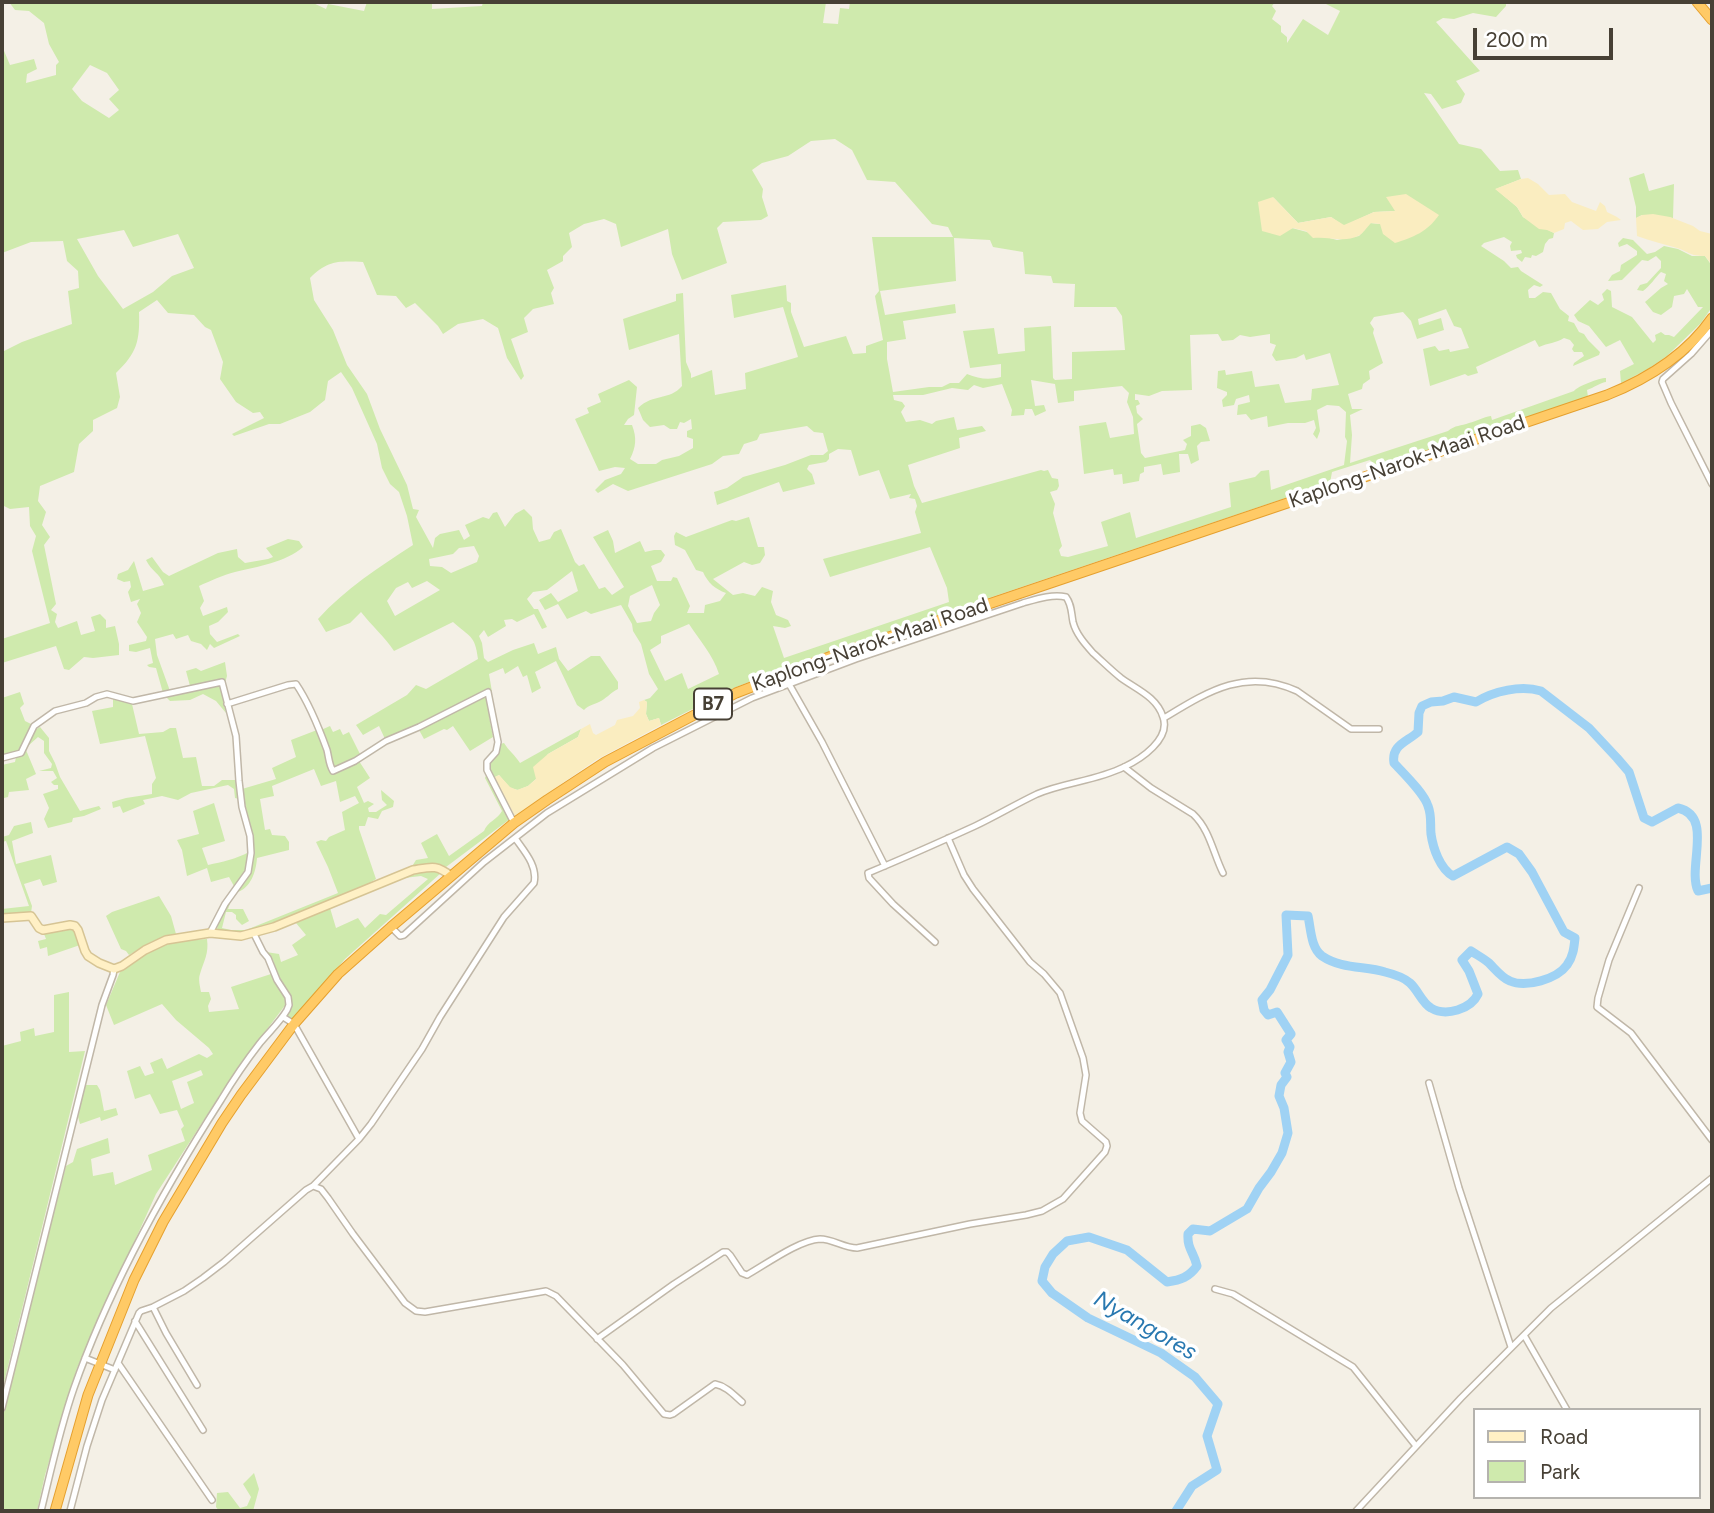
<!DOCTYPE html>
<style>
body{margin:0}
#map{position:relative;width:1714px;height:1513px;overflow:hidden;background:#f4f0e6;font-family:Figtree,sans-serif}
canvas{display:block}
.frame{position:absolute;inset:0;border:4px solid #474035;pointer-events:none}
.legend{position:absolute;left:1473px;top:1408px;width:228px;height:91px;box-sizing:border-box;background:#fff;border:2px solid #b5b3ae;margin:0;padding:9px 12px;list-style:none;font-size:21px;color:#474035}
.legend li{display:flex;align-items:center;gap:14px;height:35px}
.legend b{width:35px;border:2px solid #b5b3ae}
.scale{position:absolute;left:1473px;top:28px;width:140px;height:32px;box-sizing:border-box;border:4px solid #474035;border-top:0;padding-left:9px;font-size:21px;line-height:24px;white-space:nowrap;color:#474035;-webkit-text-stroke:5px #fff;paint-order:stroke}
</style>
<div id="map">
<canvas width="1714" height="1513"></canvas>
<div class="frame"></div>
<ul class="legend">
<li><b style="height:9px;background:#fff0c5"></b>Road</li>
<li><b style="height:19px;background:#cfeaad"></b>Park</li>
</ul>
<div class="scale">200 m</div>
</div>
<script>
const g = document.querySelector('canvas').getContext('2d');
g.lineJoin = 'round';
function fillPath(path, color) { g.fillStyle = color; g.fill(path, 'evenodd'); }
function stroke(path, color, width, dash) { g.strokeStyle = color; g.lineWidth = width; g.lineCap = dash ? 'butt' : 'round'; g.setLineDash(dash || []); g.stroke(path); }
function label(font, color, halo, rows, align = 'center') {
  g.font = font + ' Figtree,sans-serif'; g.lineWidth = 7; g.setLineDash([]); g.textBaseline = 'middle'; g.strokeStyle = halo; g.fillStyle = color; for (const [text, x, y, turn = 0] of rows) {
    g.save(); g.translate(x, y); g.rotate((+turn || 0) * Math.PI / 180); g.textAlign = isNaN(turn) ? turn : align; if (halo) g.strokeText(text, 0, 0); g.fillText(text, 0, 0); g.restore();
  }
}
const green = new Path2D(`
 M9,2H311L326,9L328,4L364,11L367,2H425L432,3V9L482,6L483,2H826L823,23L838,24L840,8L849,9L850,2H1275L1272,6L1276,11L1272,19L1281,26V32L1287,37V43L1303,19L1328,35L1340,11L1322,2H1506V6L1496,17L1473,13L1454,19L1443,18L1436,22L1480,71L1456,81L1465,94L1461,103L1442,109L1431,94L1424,93L1459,144L1481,149L1500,171L1518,170L1521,179L1496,189L1517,207L1523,217L1554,233L1553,238L1549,239L1545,244L1543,252L1536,256L1532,255L1531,258L1525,257L1522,262L1517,258L1516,255L1522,253L1521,250L1511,251L1510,246L1512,242L1504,237L1484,243L1481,246L1504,261L1511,268L1518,267L1521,271L1543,285L1540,287L1534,285L1528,290L1529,298H1535L1543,292L1551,293L1560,309L1569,316L1568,321L1574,323L1579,332L1584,334L1588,340L1600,352L1599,355L1573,366L1574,363L1584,356L1582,352H1574L1572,349L1574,345L1570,340L1564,338C1556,343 1548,343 1539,347L1535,340L1476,367L1478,373L1468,376L1465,374L1430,386L1423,349L1435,346L1439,351L1449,349L1450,352L1469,348L1461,328L1454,326L1446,309L1418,319L1419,325L1441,318L1444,330L1417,339L1411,321L1403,312L1374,317L1370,323L1374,329L1373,333L1383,363L1369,371L1370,379L1363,384L1362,389L1348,394L1352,409H1363L1350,415L1352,435L1350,463L1448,431C1455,425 1461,426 1469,423C1477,421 1483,417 1491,416L1492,420L1574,391C1578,386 1599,378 1606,378V382C1602,382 1593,388 1587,390L1588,397L1377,468L1370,460L1332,472L1330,483L793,664L734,688L661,725L659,718L649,721L646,714L647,702L644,700L650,698L658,689L649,674L641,644L633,631L632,624L621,605L591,614L586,611L567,619L558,604L545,610L539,600L551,593L558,602L578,591L572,571L547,590L533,592L527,599L534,609H538L547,627L542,629L534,614L517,622L512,619L504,620L506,626L488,637L484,630L479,636L482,643L484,658L488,662L513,650L534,643L538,654L556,647L559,659L568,671L591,656H600L618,682V689C610,693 606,699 599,702C593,705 589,705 584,710L577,705L556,661L535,672L541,688L532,693L527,675L523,677L518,666L505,674L503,668L489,674L492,692L485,691L435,716L385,739L379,726L363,735L356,725L407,695L416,685L426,689L478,659C475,634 469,637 453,622L394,651C384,636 372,626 361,612L350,623L326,632L318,619C345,589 379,567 413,545L407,516L399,492L390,484L382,468L377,444L352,388L341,372L328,381L325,400L310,412L280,424H269L234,436L232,434L264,418L260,412L253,413L236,402L220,379L223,362L211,330L205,327L194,315L168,313L157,300L139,312C140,341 137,353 116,373L120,397L117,408L93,420V431L79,444L74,472L40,486L38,501L46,512L42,525L50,537L44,545L56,604L51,610L57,614L55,622L58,628L77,621L81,635L95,631L91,617L100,614L106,620V628L115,626L119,644V655L93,658L84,657L69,670L64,669L56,646L2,663V639L50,623L32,551L36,536L30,526L29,507L10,509L2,505V352L22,342L72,324L68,291L79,288L78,271L67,261L63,241L31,242L2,253V46L10,65L34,59L37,69L27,74L26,83L56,75V65L59,62L49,44L44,23L29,11L15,10ZM90,65L107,73L119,90L109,99L119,110L109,118L82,101L72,89ZM835,139L852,150L867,180L895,182L932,224L948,227L953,237H872L879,291L875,296L883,340L866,346V353L853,354L846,336L804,347L791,312V303L787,301L786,285L731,295L734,318L783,307L798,357L745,373L746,389L715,395L712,370L691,378V374L686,362L683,293L676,294V301L623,319L629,350L679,334L682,386C669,401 654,393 638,408L643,420L650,427L664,425L670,429H677L680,422L684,423L691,419L692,429L687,431V437L693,439V448L679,456L662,460L656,464H638L630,459C636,447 637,438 632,425H624L628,419L634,415L637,387L629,380L598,394L601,402L587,408L589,413L575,419L599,471L615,467L625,468L621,474L605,480L595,490L598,493L613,484L628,491L712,464L723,456L739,454L744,444L757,440L760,434L807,426L814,432L823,433L828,451L823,455H811L785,465L743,477L727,488L714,492L717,505L779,482L783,492L815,484L812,474L807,469L809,465L826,462L829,459V454L838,449L851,450L859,476L879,470L890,499L911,494L909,498L915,499L917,506L915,512L921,533L823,559L830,577L930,547L947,588L949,602L784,658L773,626L785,628L791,626L788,620L776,615L771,602L773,591L762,587L755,596L743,593L733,595L713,579L744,562L752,565L760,563L765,555L764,547H758L749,517L736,521L732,520L686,537L676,532L674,536L675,545L685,550L696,570L703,572C708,583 715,589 726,593L720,601L705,605L704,613H687L690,606L677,578L673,577L671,581H657L651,566L661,562L665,555L661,550H654L645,552L640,541L615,553L613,541L608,530L593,537L624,587L612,595L605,587L599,589L584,564L579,566L575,562L561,529L554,532L550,539L539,542L533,529L532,517L524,509L515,514L505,527L497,512L493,513L489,519L483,517L465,525L470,536L464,540L459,530L440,534L435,538L433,548L416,517L419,510L413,509L407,485L380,429L367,394L347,365L333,330L314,300L310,278C328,260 339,261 363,262L377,295L396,296L406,308L415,303L438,326L443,334L458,324L483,319L498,328L507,358L521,380L524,376L511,339L528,332L524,318L533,309L554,304L551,293L554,288L547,270L563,261V256L572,247L569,233L584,224L604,219L616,224L621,247L668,229L672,254L682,280L727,263L717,228L723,222L761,220L768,216L762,197L763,189L752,170L762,163L788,156L811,141ZM1273,197L1298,223L1331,217L1344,226L1374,212L1396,211L1380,224L1370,223L1359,236L1337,240L1292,228ZM124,230L133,247L178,234L194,268L172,276L153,292L123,309L98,276L77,239ZM954,238L990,240L993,247L1023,252L1025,274L1051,276L1053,283L1075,284L1074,307H1116L1122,316L1125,350L1072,352V379L1055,380L1053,378L1051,326L1024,328L1025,351L998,354L994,328L963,331L970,368L1001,364V377C989,380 979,379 967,374L959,383H950L942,387H929L893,392L887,359V342L906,339L903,321L956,313L955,304L885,315L880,291L956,281ZM1218,334L1222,341L1233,340L1240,335L1250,337L1270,334V343L1276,345L1272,355L1276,361L1296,358L1304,354L1306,360L1330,353L1339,385L1312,389L1311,400L1285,403L1279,384L1255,387L1252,371L1226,375L1225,370L1218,371L1217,388L1227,392V395L1222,400L1223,407L1234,405L1236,399L1249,395L1250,402L1238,405L1237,415L1246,414L1251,420L1267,416L1268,427L1288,423H1305L1314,420L1316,428L1313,434L1317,439L1320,431L1317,410L1327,405L1339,406L1346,412L1345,437L1347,441L1344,465L1271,490L1269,470L1261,471L1255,477L1229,483L1231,507L1136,538L1130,512L1101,522L1108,546L1068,557L1061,556L1059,550L1062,546L1053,513L1055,504L1050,492L1057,490L1059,486L1058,479L1052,478L1048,470L1044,471L1041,470L922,503L914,486L908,465L960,448L959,438L986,431L982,426L957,430L954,417L936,421L932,424L920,420L906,422L901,412L905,406L902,402L894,400L893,395H923L952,388L968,390L974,385L983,388L1002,384L1012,410L1011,416L1024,415L1025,409H1032L1035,416L1046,411L1044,405L1035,406L1031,380L1055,384L1058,403L1074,401V391L1122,386L1129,393L1127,402L1133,417L1134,434L1110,438L1106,422L1079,426L1084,474L1113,469L1114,475L1122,474L1123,484L1139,481L1140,474L1144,472V467L1161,464L1163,475L1180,472L1179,454H1188L1191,464L1199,460L1197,446L1201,442L1210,441L1206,428L1200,424L1191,426V436L1183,440L1187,444L1185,450L1145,458L1141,453L1137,424L1143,419L1137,413L1136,406L1140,404L1138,400H1135V394L1149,396L1162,391L1192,390L1190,335ZM474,546L479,556L477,562L451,573L442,567L430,566L429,559L453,554L459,548ZM427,581L440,590L395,616L387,601L396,588L408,582L412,588ZM652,585L660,605L654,613L651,621L637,623L628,606L630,596ZM689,624C700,641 713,655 719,674L688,689L682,673L665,681L650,650L661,643V636Z
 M1644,173L1649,191L1674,184L1673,218L1642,215L1636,218V207L1629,178Z
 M1623,238L1633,240L1647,254L1655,252L1664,246L1678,249L1692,256H1705L1712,266V307L1701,323L1667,356L1648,369L1621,383L1620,371L1634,364L1620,340L1606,347L1589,326L1578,321L1574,315L1590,300L1598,305L1604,300L1602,294L1607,289L1611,291L1612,307L1632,317L1653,343L1656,340L1655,335L1661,332L1665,335H1669L1674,337L1703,307H1698L1687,289L1684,294L1674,296L1672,307L1661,315L1653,312L1645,302L1661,288L1668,284L1664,281L1666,274L1661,272C1655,278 1650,286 1643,291L1637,290L1640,285L1647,283L1661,268V261L1656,256L1648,261L1642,260L1622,280L1608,281L1612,275L1620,271L1621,265L1637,255V251L1627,244L1619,247L1618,243Z
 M288,539L299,541L303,547C286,562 257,567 235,572C223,575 210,581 199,586L204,601L200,608L203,616L227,607L228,612L218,622L209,626L210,634L217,642L238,634L240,636L214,648L210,644L207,650L201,644L191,641L188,635L176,639L173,634L155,639L157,655L170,691L163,693L156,668L149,667L147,665L153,663L150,648L136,652L129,651V645L146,641L147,637L137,622L141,613L137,604L140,599L131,602L128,592L131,587L130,581L124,582L117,579L118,574L128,570L134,561L143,591L164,585C159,572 152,572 146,560L152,557L163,572L169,576L218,553L237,549L238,557L245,563L268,559L273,557L266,548Z
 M225,662L227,676L225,683L219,680L190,686L186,671L196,668L201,671Z
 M220,685L226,713L216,701L203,694L190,700L170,701L166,697Z
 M20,692L24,704L20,708L25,721L33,725L21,750L2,755V698Z
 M485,695L488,697L489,716L493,737L470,751L453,726L447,730L444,729L424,739L419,730Z
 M113,697L132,704L139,734L163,732L170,728H176L183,758L196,757L202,786H214L222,780H236L239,799L235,798L234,789L228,785L191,793L178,800L162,796L143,800L145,804L123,813L120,806L113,808L112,802L126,798L152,794V784L156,778L145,736L100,744L92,711L113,707Z
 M330,726L333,732L340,729L343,735L349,732L360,754L338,768H334L332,766L321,730Z
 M40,727L49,738V751L55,763L60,777L80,811L99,806L101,809L84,816L73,818L72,822L48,828L44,819L49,808L43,794L58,789V785H54L51,782L57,778L53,771H39L51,768L52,764L44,753V741L38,737L28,746L33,731Z
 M581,729L578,737L548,754L536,779L528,786L518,790L510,788L499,775L493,778L489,769V763L499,752L500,744L504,743C509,751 515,755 520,763Z
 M317,730L327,755L328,769L331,772L359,761L370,778L357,787L364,803L368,801L374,804L368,808L369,812H376L387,805L382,800L381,790L394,801L393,807L382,811L378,819L368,817L365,826H359V829L376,879L363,887L253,932C240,933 228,936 217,929C219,917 226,906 233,896L228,909H243L249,921L242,925L236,919V915L232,912H226L222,928L231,930H246L338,893L328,867L316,842L321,840L326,841L329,837L345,830L342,812L359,803L355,796L340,802L336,781L321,786L314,769L272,786L274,796L260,799L265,830L270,829L272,835L285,836L289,842V850L257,858C256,872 251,887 238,892C242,886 248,880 250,873C257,848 247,814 242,789L276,779L272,768L296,757L291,740Z
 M26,750L36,774L26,779L29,790L9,792L8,797L4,798L2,793V774L3,773L2,765L15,762L16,757L24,754Z
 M487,773L510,819L446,867C434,861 424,864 411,868L416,860L428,858L421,843L437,834L449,856L484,831C487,822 498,819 502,811L485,778Z
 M214,803L225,841L202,848L208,865C222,862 236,859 249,852L247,870L235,888L229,877L211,882L207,868L187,876L182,850L177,840L199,834L193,811Z
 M31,822L33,833L12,841L16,864L51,855L57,882L43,886L40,879L24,884L32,906L31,913L2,915V909L29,906L6,841L2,842V837L9,835L14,826Z
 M426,871H435L441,873L345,959L293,1020L287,1015L291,1005V995L278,975L273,960L266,952L279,954L281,962L298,955L292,945L306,935L296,923L330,908L336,928L358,918L365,928L380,914L386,915L428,879L421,876L404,878Z
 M159,896L171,916L176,934L151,942L129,955L126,951L121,949L106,916L112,912Z
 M72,928L75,930L80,945L48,956L47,947L40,949L38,941L46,939L44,934Z
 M207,939C209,954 204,960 200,974C198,979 200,986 201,992H209L211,999L208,1006L209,1012L239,1009L231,987L271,974L286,997V1004L235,1072L156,1194L77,1368L45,1475L37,1511H2V1426L6,1399L66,1166L73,1162L77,1149L108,1138L110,1153L91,1159L93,1176L113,1172L115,1185L152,1170L148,1155L185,1141L181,1129L184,1126L177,1110L160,1114L150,1094L135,1099L127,1071L140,1066L145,1076L154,1073L150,1063L162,1058L167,1069L199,1054L207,1058L213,1054L209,1048L176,1020L162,1004L114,1025L106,1005L120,972L141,956L166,945L180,941ZM201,1070L203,1075L187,1082L194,1103L181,1109L172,1081Z
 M69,992V1052L85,1051L2,1391V1046L21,1041L20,1032L34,1028L35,1036L54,1032V995Z
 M85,1085H97L100,1090L104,1111L116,1108L118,1115L101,1121L100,1117L80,1124L78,1117Z
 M254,1473L259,1489L253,1511H219L216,1507L217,1493L228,1492L240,1508L247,1506L251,1497L243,1484Z`);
const sand = new Path2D(`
 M1528,178L1538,184L1549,195L1565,194L1572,202L1596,211L1600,202L1605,206L1607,212L1617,217L1621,220L1607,222L1598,229L1583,230L1571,221L1565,223L1564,229L1554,233L1547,230L1539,229L1523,217L1517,207L1495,189L1521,179Z
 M1406,194L1439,215C1427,232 1414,237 1395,243L1383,234L1380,224L1371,223C1367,227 1363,234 1358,236C1344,243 1328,236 1313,238L1306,231L1293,228L1280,236L1262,231L1258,202L1273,197L1298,223L1331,217L1344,225L1374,212L1395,211L1386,197Z
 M1653,214L1670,217L1693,226L1700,231L1712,234V265L1705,256C1689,256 1690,252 1677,248C1664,244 1651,241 1637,236L1636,218L1642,215Z
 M644,700L647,702L646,714L649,721L659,718L661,725L596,760L515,816L493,778L499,775L510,787L517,790L528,786L536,779L533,767L548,754L578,737L581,729L590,724L593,733L596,735L615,725L617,720L633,716L640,708L639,702Z`);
const river = new Path2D(`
 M1176,1511L1192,1486L1217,1470L1207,1436L1218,1404L1195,1377L1161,1353L1088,1318L1052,1293L1042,1281L1045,1267L1053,1254L1067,1241L1089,1237L1127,1250L1167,1282C1181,1280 1189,1277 1197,1266C1194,1252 1187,1249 1188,1234L1193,1229L1210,1231L1247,1209L1259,1188L1271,1172L1282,1153L1288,1133L1284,1108L1279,1096L1281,1085L1287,1077L1285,1073L1291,1062L1288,1052L1290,1047L1286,1040L1291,1034L1277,1012L1268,1015L1264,1010L1262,1000L1270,990L1288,955L1286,915L1308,916C1311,930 1311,948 1322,956C1341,969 1365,966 1385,972C1393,974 1405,978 1410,983C1418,990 1422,1003 1431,1008C1446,1017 1471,1009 1478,994L1469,971L1462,960L1471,951C1477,955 1483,958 1489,963C1496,970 1502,978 1510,981C1526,988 1557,979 1567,965C1573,957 1574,948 1575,938L1564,932L1532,872L1519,854L1507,847L1453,876C1440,869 1433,848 1431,834C1430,824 1432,816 1428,806C1424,793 1404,774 1394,763C1391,745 1407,742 1418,732L1419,713L1422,706L1431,702L1443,701L1454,697L1476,702C1494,691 1521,685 1541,691L1589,728L1617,758L1629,772L1644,818L1652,822L1678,808C1714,816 1687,867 1698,891L1712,888`);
const street = new Path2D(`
 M1712,330L1691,354L1663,379L1662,382L1671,403L1712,484
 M789,684L822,742L885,866
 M227,704L288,685L296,684C309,703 319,728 327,750C329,758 329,765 333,771L355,761L386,741L419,727L488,692L498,742L496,752L487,762V770L514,823
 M1164,718C1207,692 1245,667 1297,691L1351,729H1379
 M2,758L21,753L34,726L55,711L86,703L96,697L107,694L133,701L222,682L236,736L239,781L242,807L250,836L251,853L248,872L225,904L210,933
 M1124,767L1151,788L1193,814C1210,830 1213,853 1223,873
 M1639,888L1609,960L1598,998L1597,1007L1631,1033L1712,1140
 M391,927L400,936L404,935L484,862L547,813L653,748L752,698L856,659L1023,603C1037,599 1052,594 1066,597C1072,605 1071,612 1073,622C1076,634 1085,644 1093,653C1102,661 1112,671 1121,678C1136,689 1157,697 1163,717C1171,739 1141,759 1124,767C1096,781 1065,782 1037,794C1016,804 996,816 975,826C940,842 904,858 868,873L869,878L893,904L935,942
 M283,1017L294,1024L359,1139
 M1429,1083L1459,1188L1511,1347
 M313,1186L359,1139L371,1124L422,1049L440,1017L504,917L534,883C538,866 524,851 515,838
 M1215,1289L1233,1294L1353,1367L1416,1446
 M153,1307L166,1333L197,1385
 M135,1321L203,1430
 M1524,1335L1567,1410
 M597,1339L674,1284L723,1252H727L730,1255L742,1273L747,1275C765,1265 799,1240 820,1239C833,1239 844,1248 857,1248L970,1224L1026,1215L1042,1211L1063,1199L1105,1152L1107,1146L1106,1142L1082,1121L1080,1113L1086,1075L1083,1058L1060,993L1044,974L1030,962L973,889L964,875L948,838
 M85,1358L115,1370
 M118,1363L212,1500
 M2,1408L102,1005L113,975L114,969
 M41,1511C51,1470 60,1428 74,1388C109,1288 164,1189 221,1100C233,1080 246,1061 260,1043C269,1032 280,1022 287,1010L289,1005L288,997L277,980L268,958L263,952L254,934
 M70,1511L87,1446L102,1400L139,1313L141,1311L153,1307L184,1291L203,1278L224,1262L306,1190L313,1186L321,1189L328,1198L353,1234L405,1303L416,1311L425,1312L546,1291L556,1296L623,1365L664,1414L670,1415L673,1414L715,1384C726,1386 734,1395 742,1402
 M1356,1511L1461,1398L1551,1308L1712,1178`);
const secondary = new Path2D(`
 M2,918L31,916L39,928L43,930L70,925L75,926L78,930L85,951L88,956L99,963L114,969L122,966L145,950L166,940L210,933L241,936L274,927L413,870C431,867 436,864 451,876`);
const highway = new Path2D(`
 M1697,2L1712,20
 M55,1511L88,1395L134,1280L163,1222L222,1123L241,1095L294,1024L338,974L391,927L514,823L547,800L605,762L736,693L837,654L962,613L1607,395C1647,379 1687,354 1712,318`);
const shields = [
 [713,704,38]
];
const shieldNames = [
 ["B7",713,704]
];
const streetNames = [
 ["Kaplong-Narok-Maai Road",1407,462,-19],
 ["Kaplong-Narok-Maai Road",870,645,-19]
];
const waterNames = [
 ["Nyangores",1145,1326,30]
];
fillPath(green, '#cfeaad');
fillPath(sand, '#faedc0');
stroke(river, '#9fd2f4', 9);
stroke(street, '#c0b7a8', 8);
stroke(secondary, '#d6c494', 10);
stroke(highway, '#e5a02f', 11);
stroke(street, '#fff', 5);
stroke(secondary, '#fff0c5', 7);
stroke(highway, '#ffca66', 9);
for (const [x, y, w] of shields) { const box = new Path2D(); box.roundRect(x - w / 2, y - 15.5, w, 31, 5); g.fillStyle = '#fff'; g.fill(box); stroke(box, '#474035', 2); }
label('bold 19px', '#474035', null, shieldNames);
label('21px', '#474035', '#fff', streetNames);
label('italic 23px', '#2878b0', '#fff', waterNames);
</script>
